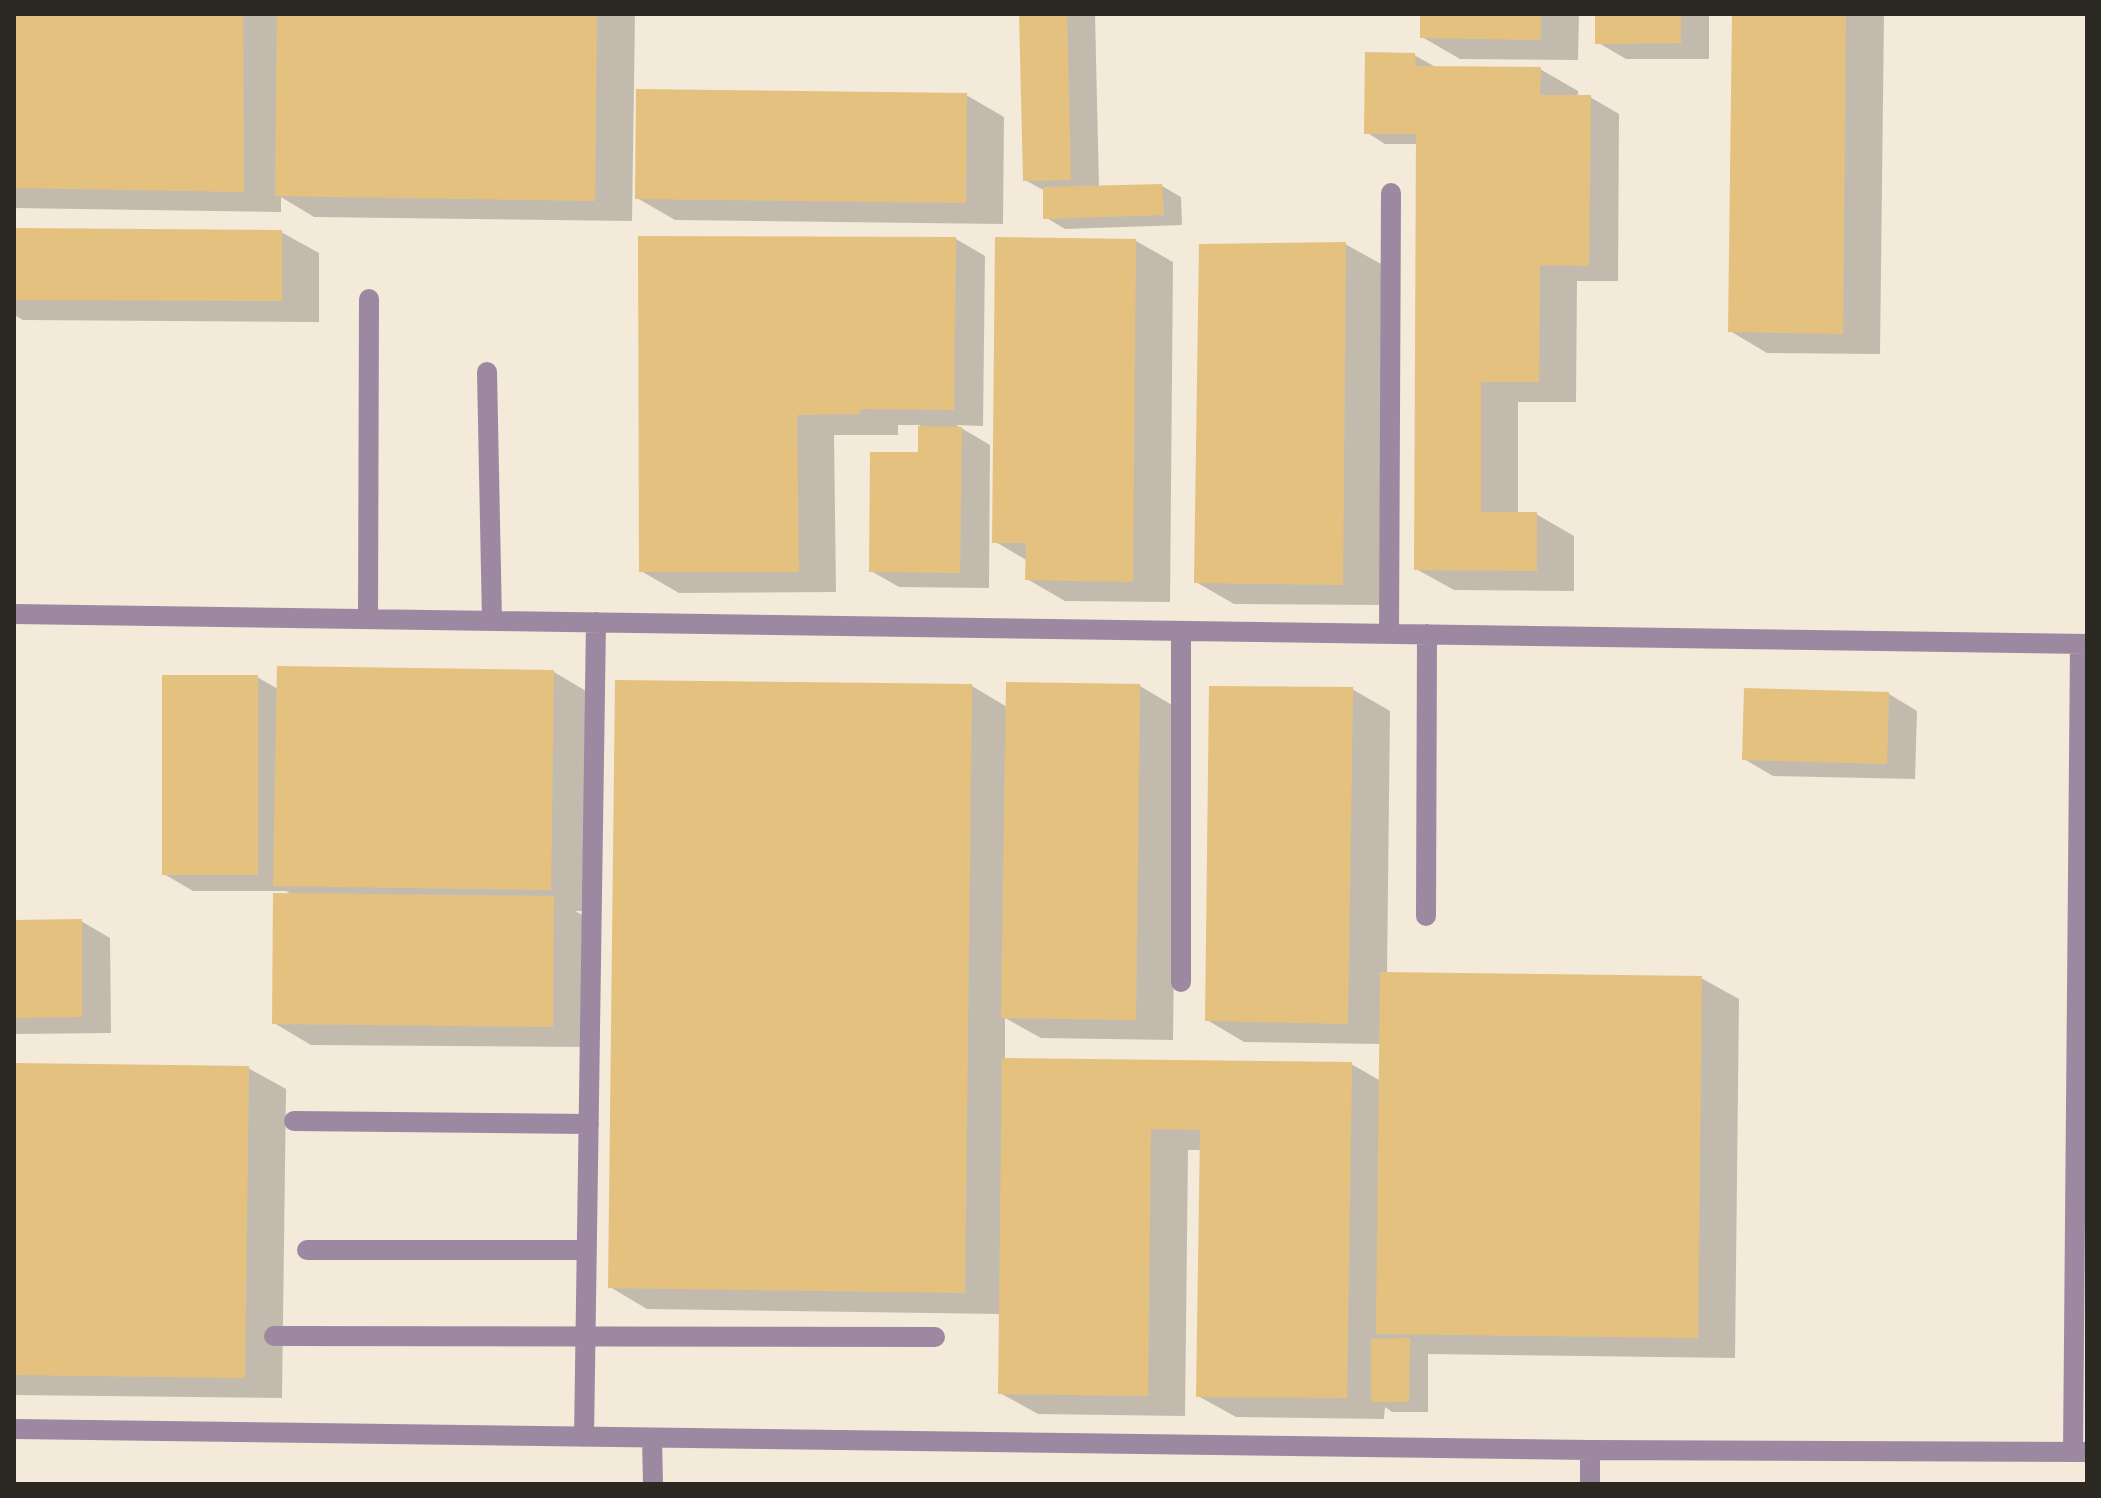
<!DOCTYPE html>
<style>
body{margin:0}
#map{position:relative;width:2101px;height:1498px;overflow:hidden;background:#f3ead9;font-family:"IBM Plex Serif",serif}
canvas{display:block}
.frame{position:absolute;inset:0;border:16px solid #2c2822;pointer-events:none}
</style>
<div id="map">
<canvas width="2101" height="1498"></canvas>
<div class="frame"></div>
</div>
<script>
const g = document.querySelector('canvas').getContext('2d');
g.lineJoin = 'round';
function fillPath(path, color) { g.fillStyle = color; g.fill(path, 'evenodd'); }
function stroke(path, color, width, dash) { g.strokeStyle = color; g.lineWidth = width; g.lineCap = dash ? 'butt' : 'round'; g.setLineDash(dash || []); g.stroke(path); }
const shadow = new Path2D(`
 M14,14H635L632,221L314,217L281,197V212L14,208Z
 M1021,14H1095L1099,188L1162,186L1181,197L1182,225L1065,229L1045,217V191L1025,180Z
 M1422,14H1579L1578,60L1460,59L1422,37Z
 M1597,14H1709V59H1626L1597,42Z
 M1734,14H1884L1880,354L1767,353L1730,331Z
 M1414,55L1434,66V68L1540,69L1578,91V97H1590L1619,114L1618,281H1577L1576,402H1518V514H1536L1574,536V591L1454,590L1416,569L1418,144H1385L1366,132Z
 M966,95L1004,117L1003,224L675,220L637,198Z
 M14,230L281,232L319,253V322L23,320L14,315Z
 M956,239L985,256L983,426L956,425L990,445L989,588L899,587L871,571L920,454V425H898V435H834L836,592L679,593L641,571Z
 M1136,241L1173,262L1170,602L1065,601L1027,579L1028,561L994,541Z
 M1345,244L1383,265L1380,605L1234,604L1196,582Z
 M554,672L591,694L588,911H575L591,920L590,1047L311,1045L274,1023L294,896L286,891H193L164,874L257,677L278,689Z
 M972,686L1007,707L1140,686L1177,708L1173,1040L1041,1038L1005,1018V1060L1351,1064L1381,1081V1044L1244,1042L1207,1020L1352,689L1390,711L1387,974L1701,978L1739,999L1735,1358L1428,1354V1412H1392L1385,1407L1384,1419L1236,1417L1198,1396L1201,1150H1188L1185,1416L1038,1414L1000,1393L1001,1314L647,1309L610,1287Z
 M1889,694L1917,711L1915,779L1773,776L1744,759Z
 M81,921L110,938L111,1033L14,1034V922Z
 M14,1065L248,1068L286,1089L282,1398L14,1395Z`);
const building = new Path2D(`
 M14,14H243L244,192L14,188Z
 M277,14H597L595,201L275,196Z
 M1019,14H1067L1071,180L1023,181Z
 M1420,14H1541V40L1420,38Z
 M1595,14H1681V43L1595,44Z
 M1732,14H1846L1843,334L1728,332Z
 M1365,52L1415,53L1416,66L1541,67L1540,95H1591L1589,266L1540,265L1539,382H1481V512H1537V571L1414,570L1416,134H1364Z
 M636,89L967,93L966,203L635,199Z
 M1162,184L1164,215L1043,219V187Z
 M14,228L282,230V301L14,300Z
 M638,236L956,237L954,410L859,409L861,414L797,415L799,572H639Z
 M995,237L1136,239L1133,582L1025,580L1026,543H992Z
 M1346,242L1343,585L1194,583L1199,244Z
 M918,426L962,427L960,573L869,572L870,452H918Z
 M277,666L554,670L551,890L273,886Z
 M162,675H258V875H162Z
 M615,680L972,684L965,1293L608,1288Z
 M1006,682L1140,684L1136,1020L1001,1018Z
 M1209,686L1353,687L1348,1024L1205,1021Z
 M1744,688L1889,692L1887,764L1742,760Z
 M273,893L554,896L553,1027L272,1024Z
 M82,919V1017L14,1018V920Z
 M1380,972L1702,976L1698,1338L1376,1334Z
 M1002,1058L1352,1062L1347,1398L1196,1397L1200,1130L1151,1129L1148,1396L998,1394Z
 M14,1063L249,1066L245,1378L14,1375Z
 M1410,1338L1409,1402H1371V1339Z`);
const minor = new Path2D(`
 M487,372L492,621
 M14,614L2087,644
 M368,619L369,299
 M1181,631V982
 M1389,634L1391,193
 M1426,916L1427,634
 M294,1121L589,1124
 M307,1250H586
 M274,1336L935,1337
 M14,1429L1590,1450L2087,1452
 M584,1437L596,622
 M652,1438L653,1484
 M2073,1452L2080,644
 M1590,1484V1450`);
fillPath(shadow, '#0003');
fillPath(building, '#e4c17f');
stroke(minor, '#9c88a0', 20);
</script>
